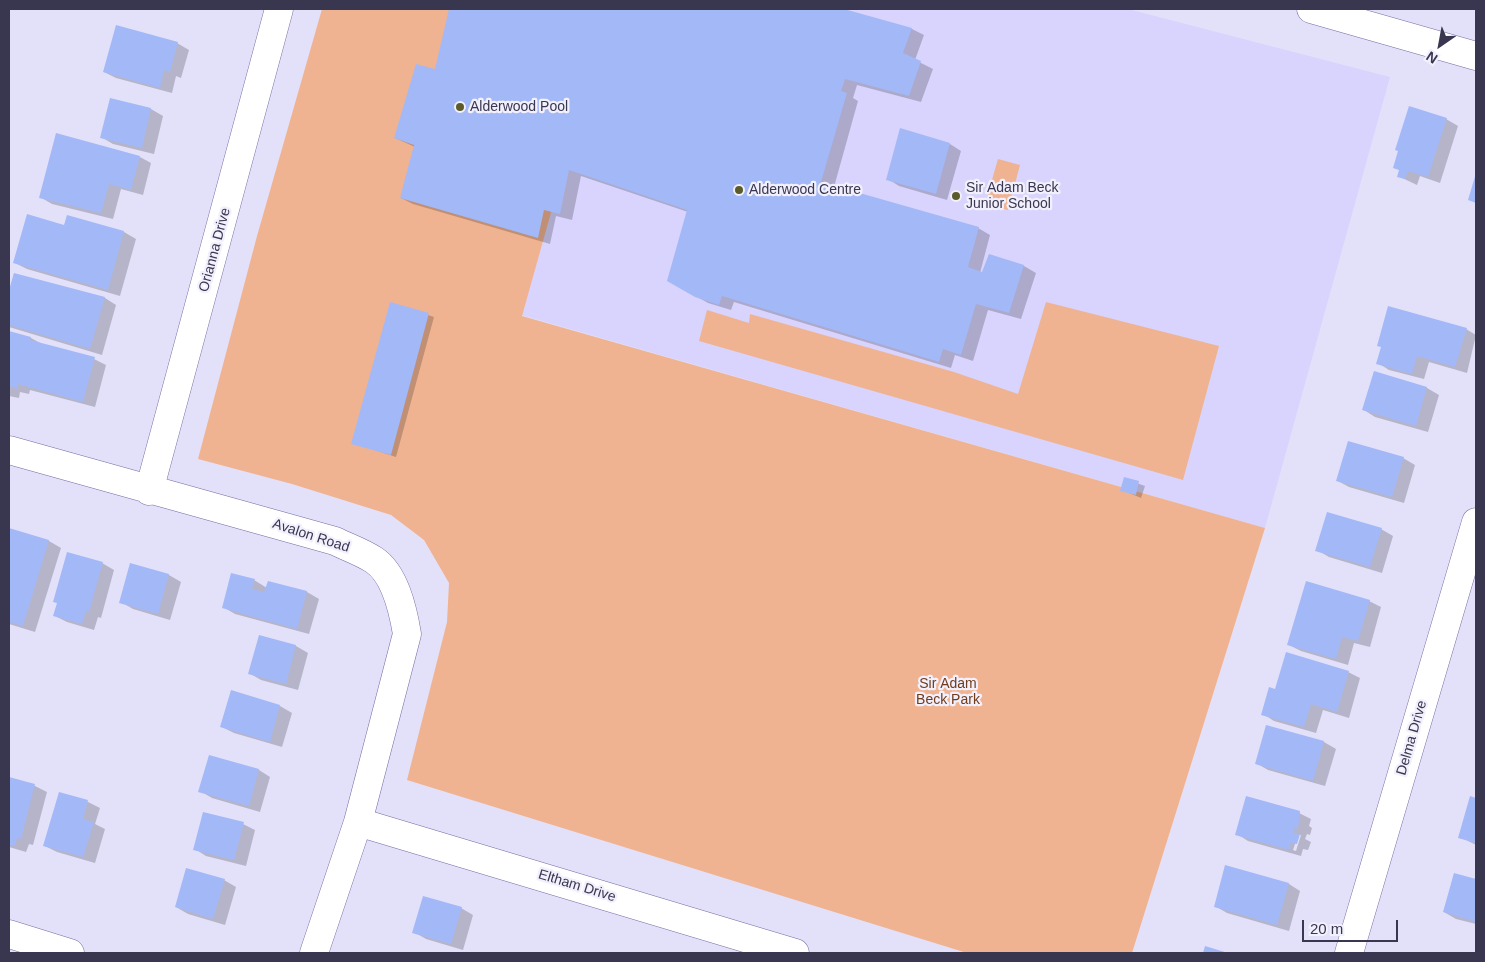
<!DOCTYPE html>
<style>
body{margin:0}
#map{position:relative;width:1485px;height:962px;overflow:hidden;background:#e3e1fa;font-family:Arial,sans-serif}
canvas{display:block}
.frame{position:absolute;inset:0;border:10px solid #39364f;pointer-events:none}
.north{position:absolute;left:1415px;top:20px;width:50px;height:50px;-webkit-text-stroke:4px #f1f0fc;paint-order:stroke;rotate:213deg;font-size:14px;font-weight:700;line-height:20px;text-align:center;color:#39364f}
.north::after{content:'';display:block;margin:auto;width:18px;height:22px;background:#39364f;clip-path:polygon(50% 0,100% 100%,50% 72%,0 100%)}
.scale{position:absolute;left:1302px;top:920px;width:96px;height:22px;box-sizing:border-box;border:2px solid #39364f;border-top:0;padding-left:6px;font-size:15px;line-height:18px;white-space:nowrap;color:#39364f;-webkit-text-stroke:4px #f1f0fc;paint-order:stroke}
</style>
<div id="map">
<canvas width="1485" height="962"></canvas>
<div class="frame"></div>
<div class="north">N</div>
<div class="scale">20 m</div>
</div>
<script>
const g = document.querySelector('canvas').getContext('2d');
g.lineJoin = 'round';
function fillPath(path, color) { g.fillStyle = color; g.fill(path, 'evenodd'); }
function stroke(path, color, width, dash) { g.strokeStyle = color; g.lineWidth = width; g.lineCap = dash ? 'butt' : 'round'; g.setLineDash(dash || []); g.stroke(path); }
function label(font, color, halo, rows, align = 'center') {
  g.font = font + ' Arial,sans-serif'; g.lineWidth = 4.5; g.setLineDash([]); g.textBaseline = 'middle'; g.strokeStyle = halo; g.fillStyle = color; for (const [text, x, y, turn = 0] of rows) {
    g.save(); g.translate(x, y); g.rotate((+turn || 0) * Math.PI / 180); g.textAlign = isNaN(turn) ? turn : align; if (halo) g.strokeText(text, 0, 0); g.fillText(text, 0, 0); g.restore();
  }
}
const built = new Path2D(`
 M608,9H1128L1390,77L1265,528L521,315Z`);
const green = new Path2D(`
 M322,9H608L522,316L1265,528L1132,953H967L407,780L447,622L449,583L424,540L391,515L292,484L198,459L257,236Z
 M998,159L1020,165L1008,210L985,204Z
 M1046,302L1219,346L1183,480L699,341L707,310L749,323L750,314L954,372L1018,394Z`);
const shadow = new Path2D(`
 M450,9H841L912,29L924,35L915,60L933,69L921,102L857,85L853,98L858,101L834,187L978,228L990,235L980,273L983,274L989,255L1024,266L1036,273L1021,319L988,310L973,361L955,355L951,368L734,302L731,310L708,303L668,280L688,212L581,176L572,220L556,216L550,244L413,204L401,198L415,147L395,138L436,71Z
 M177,43L189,50L181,78L176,76L172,93L116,78L104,72Z
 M111,100L151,109L163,116L154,154L113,144L101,137Z
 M1446,119L1458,126L1440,183L1420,176L1417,185L1398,176Z
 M950,144L961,151L947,200L899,186L888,179Z
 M140,157L151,163L143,195L121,189L113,219L52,204L40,197Z
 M68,216L124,232L136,239L120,296L27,269L15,263L65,227Z
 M14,274L105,298L116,305L102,355L9,327V294Z
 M391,303L434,317L396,457L353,443Z
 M1466,329L1476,335L1467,373L1429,362L1424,379L1389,370L1378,363Z
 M9,332L31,338L42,344L94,359L106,365L95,407L30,390L29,394L20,392L19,398L9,396Z
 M1374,372L1427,388L1439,395L1428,432L1375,417L1364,410Z
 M1403,458L1415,465L1404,503L1349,487L1338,481Z
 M1125,479L1145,486L1141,498L1122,490Z
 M9,529L49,541L61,548L35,632L9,624Z
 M1381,529L1393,536L1382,573L1329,557L1317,550Z
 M102,563L114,570L101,618L98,617L94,630L67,622L55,616Z
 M131,564L169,575L181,582L170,620L133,609L121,602Z
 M254,580L267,588L268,582L307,592L319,599L309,634L235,614L223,607Z
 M1369,601L1381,607L1370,647L1354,643L1348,665L1301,651L1289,645Z
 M260,636L296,646L308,653L298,690L261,680L249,673Z
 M1348,672L1360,678L1349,718L1323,710L1316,733L1274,721L1263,714L1276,690Z
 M280,706L292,713L282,747L234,733L222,727Z
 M1267,727L1324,742L1336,749L1325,786L1268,770L1256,763Z
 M209,757L259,770L270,777L260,812L212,798L200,791Z
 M9,779L35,786L47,792L33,845L29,844L26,852L9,847Z
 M60,793L88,802L100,808L95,824L105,829L95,863L57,852L45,846Z
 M1471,798L1476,799V845L1460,837Z
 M1299,813L1311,819L1309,826L1312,828L1310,835L1307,834L1305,839L1311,842L1308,850L1303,849L1301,856L1248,841L1237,834ZM1298,835H1301L1296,851L1293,850Z
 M243,824L255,830L246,866L206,856L195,849Z
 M1226,866L1289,884L1300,891L1289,931L1227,913L1215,906Z
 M1454,874L1476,880V924L1456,919L1444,912Z
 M224,880L236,887L225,925L188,914L176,907Z
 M461,908L473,915L463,950L426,939L414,932Z`);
const building = new Path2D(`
 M449,9H844L912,28L903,53L921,61L909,96L845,79L841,91L847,93L821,182L979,227L968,267L982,272L989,254L1024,265L1009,313L976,304L961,355L943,349L939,362L722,296L719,305L695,297L667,281L687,210L569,170L560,214L544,210L538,238L400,198L414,145L394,138L416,64L435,69Z
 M116,25L178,42L170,72L164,70L160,88L103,72Z
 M110,98L151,108L142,148L100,138Z
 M1409,106L1447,118L1428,177L1408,171L1405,179L1397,177L1399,170L1393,168L1398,151L1395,150Z
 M900,128L950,143L936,194L886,180Z
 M56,133L140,156L131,190L109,184L101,213L39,198Z
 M1476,173V203L1468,200Z
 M27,214L64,225L67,215L124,231L108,290L13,263Z
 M14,273L105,297L90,349L9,325V290Z
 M390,302L429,313L391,455L351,444Z
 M1388,306L1467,328L1455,367L1417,356L1412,374L1376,364L1381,347L1377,346Z
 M9,331L31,337L30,340L95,357L83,402L18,384L17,389L9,386Z
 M1374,371L1427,387L1416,426L1362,410Z
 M1348,441L1404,457L1392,497L1336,481Z
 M1124,477L1139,481L1136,495L1120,491Z
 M1327,512L1382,528L1370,567L1315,551Z
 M9,528L49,540L23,626L9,622Z
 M67,552L103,562L89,612L86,611L82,624L53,616L57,603L53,602Z
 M130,563L169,574L158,614L119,603Z
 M231,573L255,579L252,589L264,592L268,581L307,591L297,629L222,608Z
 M1306,581L1370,600L1358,641L1342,637L1336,659L1287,645Z
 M259,635L296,645L286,684L248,674Z
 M1286,652L1349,671L1337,712L1311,704L1304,727L1261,715L1269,687L1275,689Z
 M231,690L280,705L270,742L220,727Z
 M1266,725L1324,741L1313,781L1255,764Z
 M209,755L259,769L249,806L198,792Z
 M9,777L35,784L21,839L17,838L15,846L9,845Z
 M59,792L88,800L83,819L94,822L83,857L43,846Z
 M1246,796L1300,811L1298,829L1295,828L1293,833L1300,834L1297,844L1291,843L1289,850L1235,835Z
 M1470,796L1476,798V843L1458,838Z
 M203,812L244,822L234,860L193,850Z
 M1225,865L1289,883L1277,925L1214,907Z
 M186,868L225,879L213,919L175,907Z
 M1454,873L1476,879V922L1443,912Z
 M423,896L462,907L451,944L412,933Z
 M1205,946L1228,953H1203Z`);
const street = new Path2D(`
 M1311,9L1476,56
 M9,450L335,541C347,547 362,552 374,560C395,574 403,610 407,634L358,822L314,953
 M149,491L279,9
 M358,822L795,953
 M9,934L70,953
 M1349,953L1476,522`);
const markers = [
 [460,107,5,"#5b5c29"],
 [739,190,5,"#5b5c29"],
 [956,196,5,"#5b5c29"]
];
const poiNames = [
 ["Alderwood Pool",470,107],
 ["Sir Adam Beck",966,188],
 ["Junior School",966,204],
 ["Alderwood Centre",749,190]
];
const streetNames = [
 ["Orianna Drive",215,250,-75],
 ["Avalon Road",311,536,18],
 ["Delma Drive",1412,738,-74],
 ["Eltham Drive",577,886,17]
];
const parkNames = [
 ["Sir Adam",948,684],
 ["Beck Park",948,700]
];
fillPath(built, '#d8d4fd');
fillPath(green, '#f0b391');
fillPath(shadow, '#0003');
fillPath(building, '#a3b8f6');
stroke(street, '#746ca3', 29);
stroke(street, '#fff', 28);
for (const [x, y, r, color] of markers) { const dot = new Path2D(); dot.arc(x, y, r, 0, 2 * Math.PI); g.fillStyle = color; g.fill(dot); stroke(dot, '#f1f0fc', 2); }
label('14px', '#39364f', '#f1f0fc', poiNames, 'left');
label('14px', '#39364f', '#f1f0fc', streetNames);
label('14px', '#713c1c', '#f1f0fc', parkNames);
</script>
